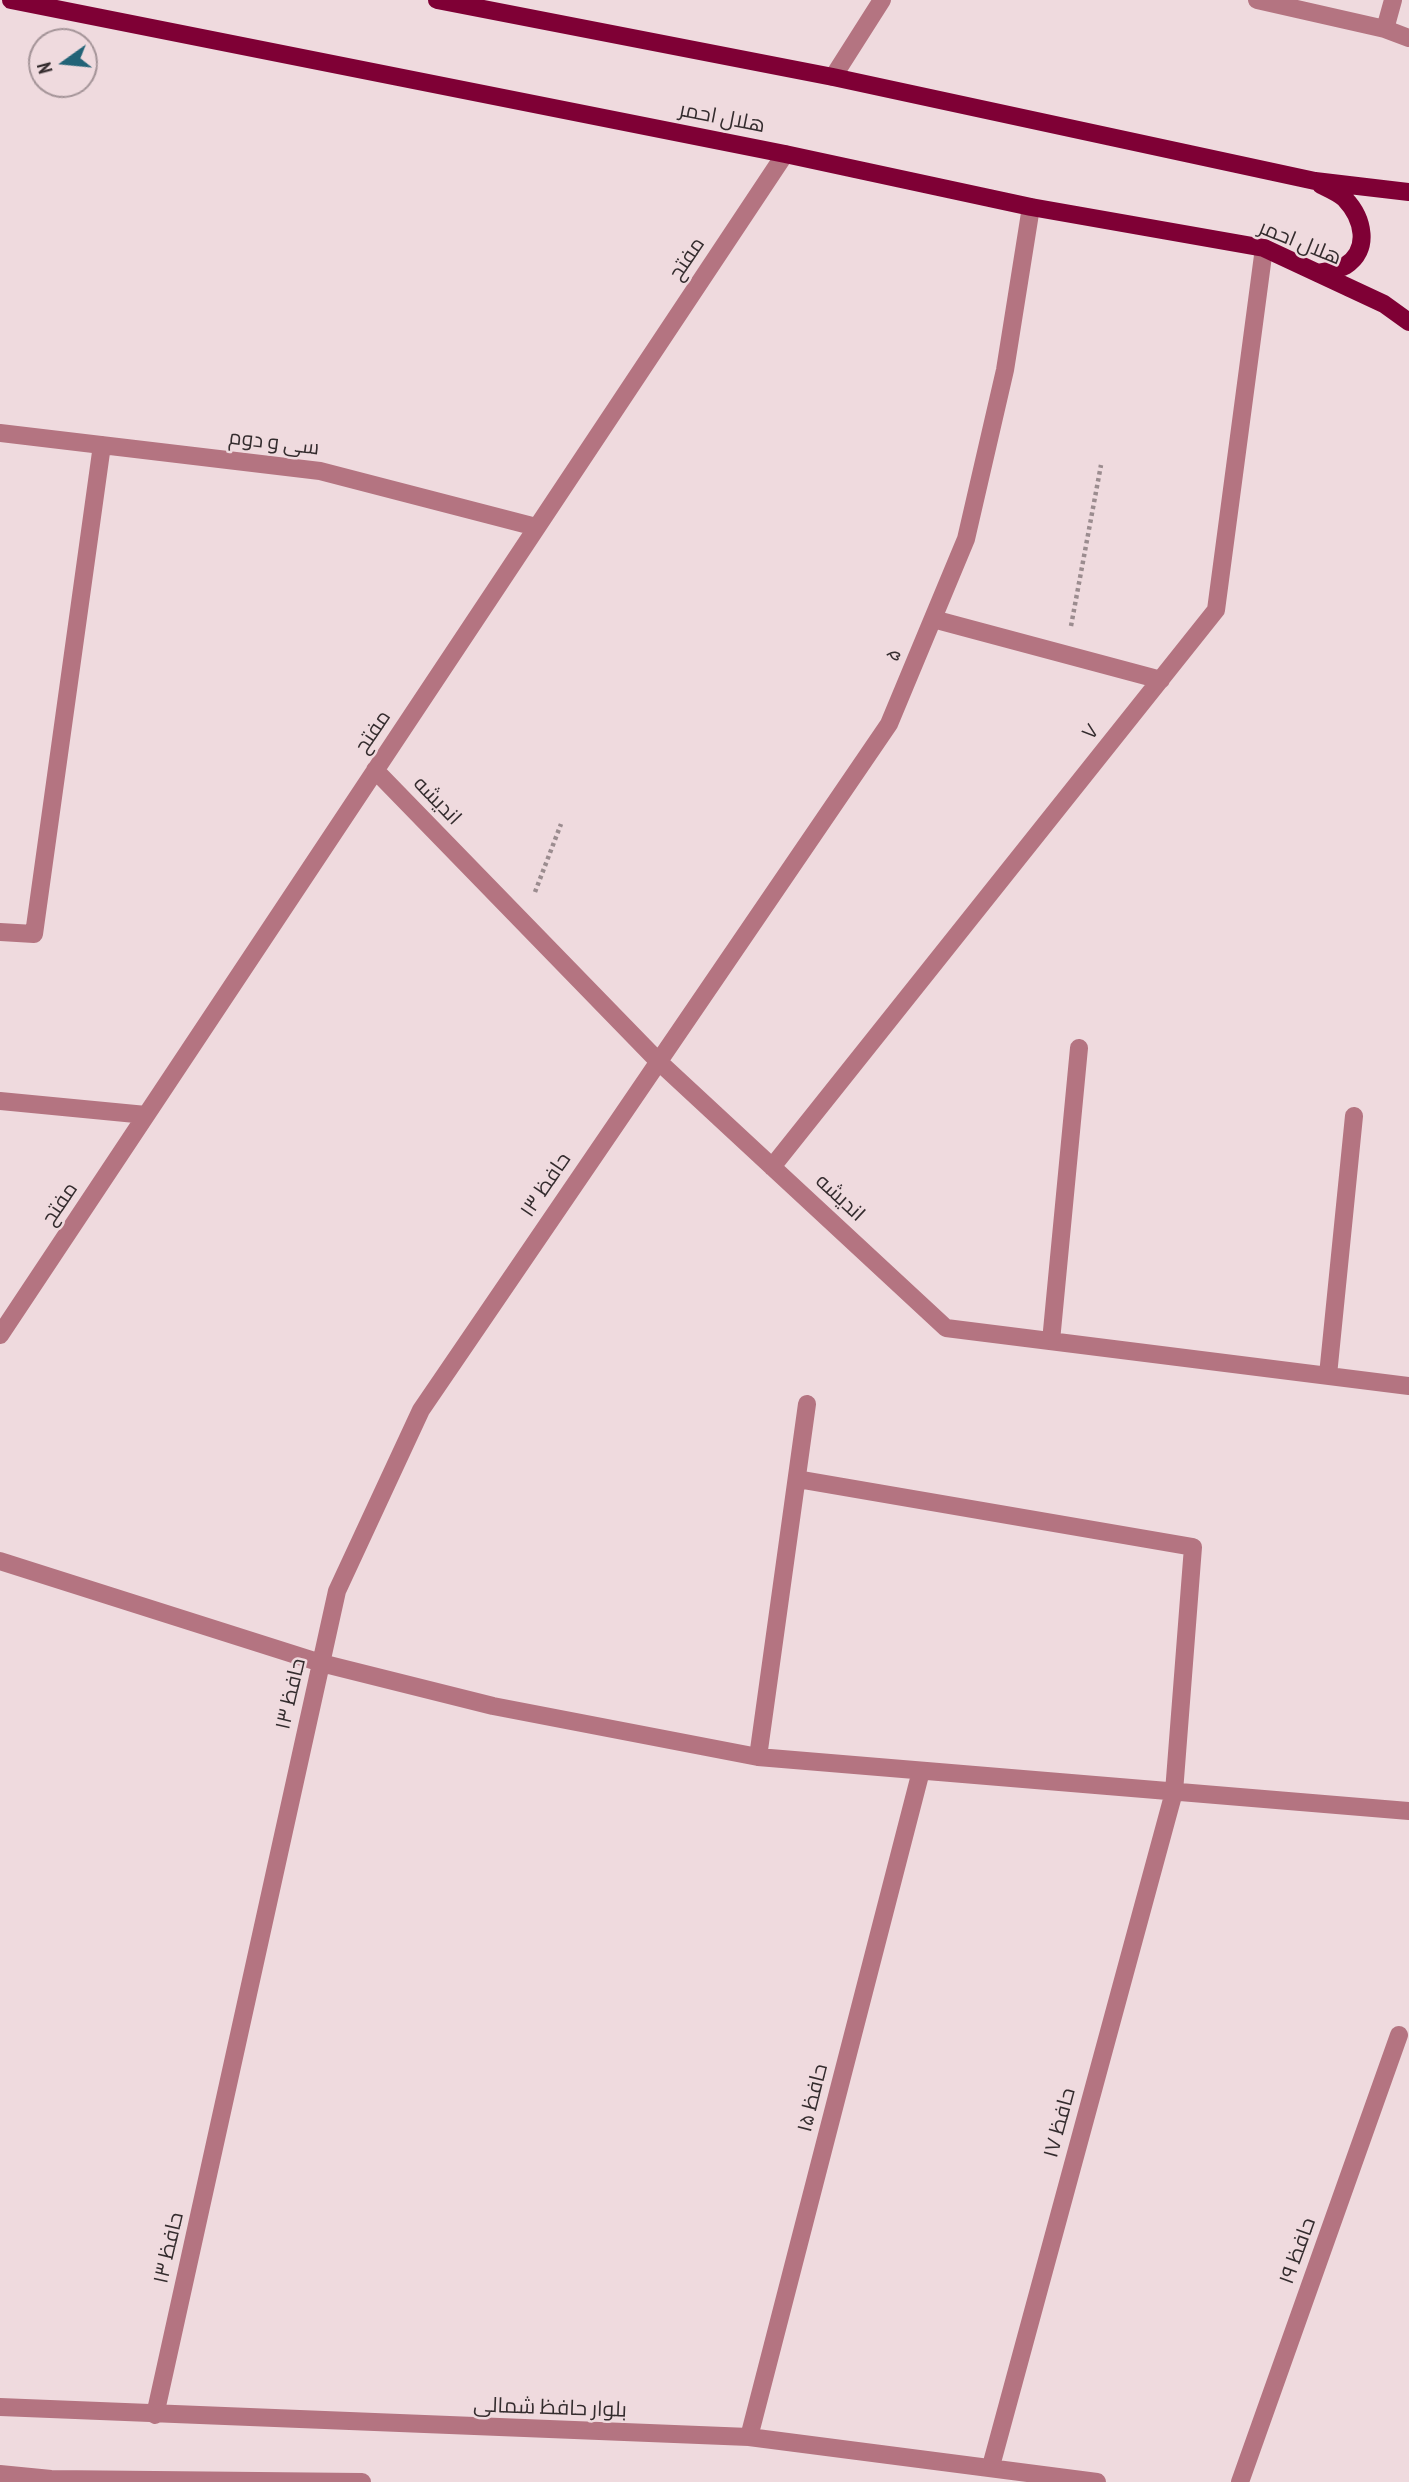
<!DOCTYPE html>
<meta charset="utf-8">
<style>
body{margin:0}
#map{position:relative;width:1409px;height:2482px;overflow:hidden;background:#efdade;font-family:"PT Sans Narrow",sans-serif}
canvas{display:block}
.north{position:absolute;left:28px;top:28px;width:70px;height:70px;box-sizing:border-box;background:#efdade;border:2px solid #a49498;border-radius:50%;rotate:255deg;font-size:19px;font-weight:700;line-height:28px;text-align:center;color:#342c2e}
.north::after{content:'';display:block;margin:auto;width:24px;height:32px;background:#226377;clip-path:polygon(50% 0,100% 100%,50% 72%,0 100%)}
</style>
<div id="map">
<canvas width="1409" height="2482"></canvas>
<div class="north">N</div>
</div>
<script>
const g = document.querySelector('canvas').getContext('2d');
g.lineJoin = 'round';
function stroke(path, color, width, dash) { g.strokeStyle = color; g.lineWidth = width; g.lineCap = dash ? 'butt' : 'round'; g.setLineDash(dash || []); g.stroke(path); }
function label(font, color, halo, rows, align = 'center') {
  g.font = font + ' "PT Sans Narrow",Cairo,sans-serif'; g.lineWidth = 5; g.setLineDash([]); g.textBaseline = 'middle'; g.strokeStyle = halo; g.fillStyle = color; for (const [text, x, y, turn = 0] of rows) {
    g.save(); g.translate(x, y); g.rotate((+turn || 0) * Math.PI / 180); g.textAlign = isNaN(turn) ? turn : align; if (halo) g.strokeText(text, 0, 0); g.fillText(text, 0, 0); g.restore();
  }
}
const path = new Path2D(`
 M1071,626L1101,465
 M535,892L561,824`);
const minor = new Path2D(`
 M1257,0L1385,29L1409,38
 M1385,29L1393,0
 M833,77L882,0
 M0,433L320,471L536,527
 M933,619L1161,680
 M375,770L658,1061L946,1328L1409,1386
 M0,932L34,934L102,445
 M0,1101L146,1115
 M772,1167L1216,610L1264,248
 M0,1335L785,154
 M1051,1341L1079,1048
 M1328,1375L1354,1116
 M797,1479L1193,1547L1174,1792L991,2466
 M0,1561L321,1663L493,1706L758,1757L1409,1811
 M758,1757L807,1404
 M0,2407L749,2437L1097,2482
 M155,2415L337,1591L421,1410L889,724L966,539L1005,370L1031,207
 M749,2437L921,1771
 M0,2474L51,2479L362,2482
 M1240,2482L1399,2035`);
const major = new Path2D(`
 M11,0L785,154L1031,207L1264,248L1384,304L1409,322
 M437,0L833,77L1315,181L1409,192
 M1318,273C1326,271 1338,270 1345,266C1371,250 1363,218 1345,199C1339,193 1329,189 1321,185`);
const streetNames = [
 ["هلال احمر",722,118,11],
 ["هلال احمر",1300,243,22],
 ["مفتح",687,259,-56],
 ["سی و دوم",274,443,7],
 ["۵",894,655,-67],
 ["مفتح",373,732,-56],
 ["۷",1091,732,-51],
 ["اندیشه",437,801,46],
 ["حافظ ۱۳",546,1185,-56],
 ["اندیشه",840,1198,43],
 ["مفتح",60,1204,-56],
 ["حافظ ۱۳",291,1694,-77],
 ["حافظ ۱۵",813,2098,-76],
 ["حافظ ۱۷",1060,2123,-75],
 ["حافظ ۱۳",169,2248,-77],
 ["حافظ ۱۹",1298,2251,-70],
 ["بلوار حافظ شمالی",550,2408,2]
];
stroke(path, '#9b8c8f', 4.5, [3.5, 3.5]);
stroke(minor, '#b47481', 18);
stroke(major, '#7f0035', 18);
label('21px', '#342c2e', '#efdade', streetNames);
</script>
